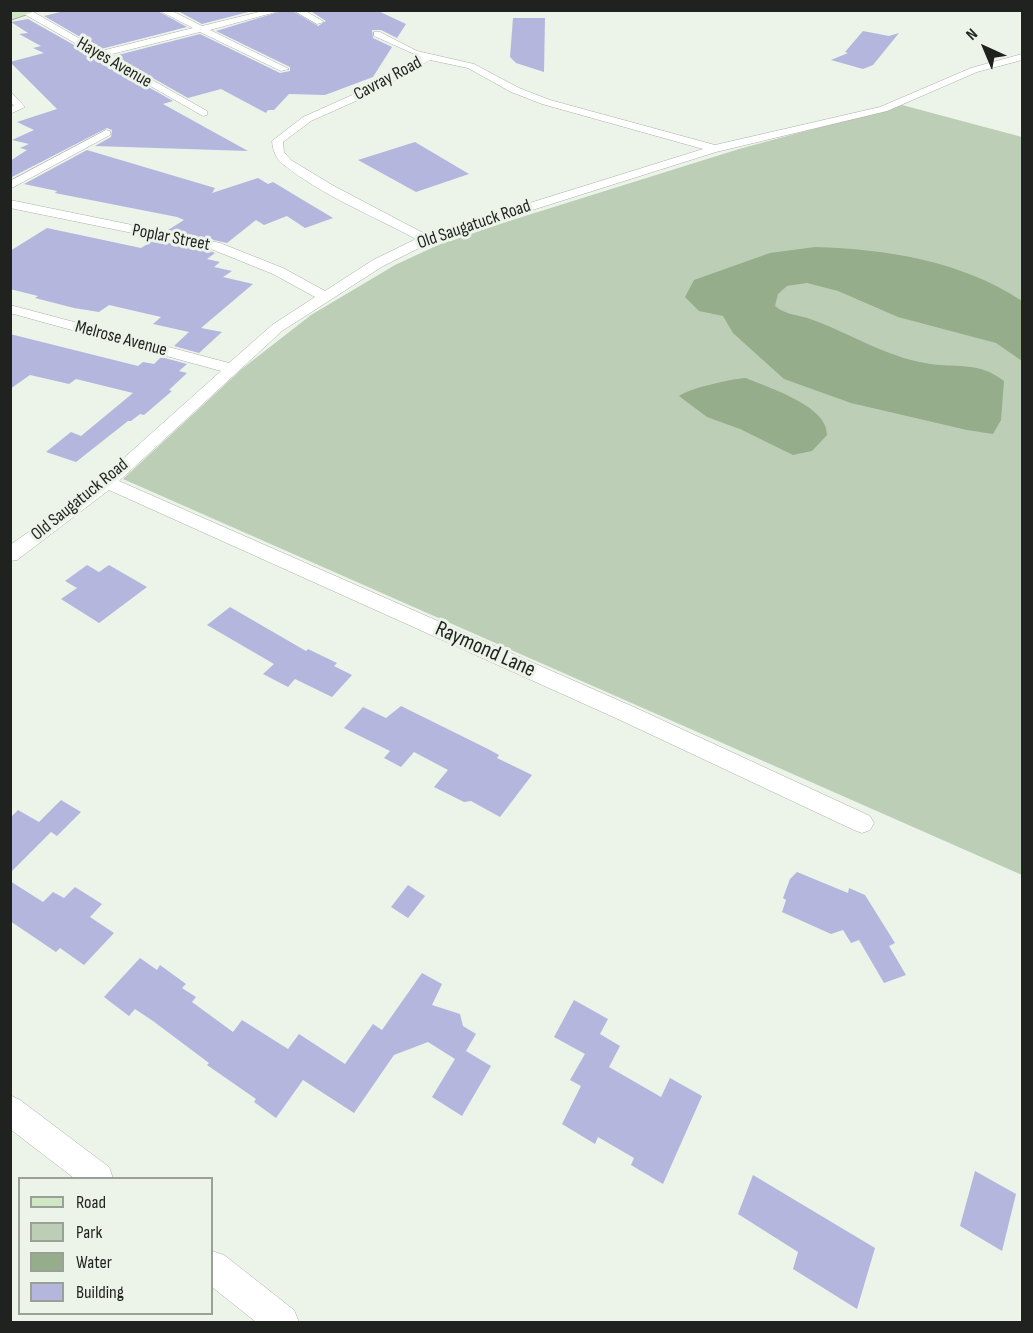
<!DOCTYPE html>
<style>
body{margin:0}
#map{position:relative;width:1033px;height:1333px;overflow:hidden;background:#ecf3e9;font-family:"Sofia Sans Condensed",sans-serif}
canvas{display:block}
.frame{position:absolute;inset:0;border:12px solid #1f221e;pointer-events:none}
.legend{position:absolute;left:18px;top:1177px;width:195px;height:138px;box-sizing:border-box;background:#ecf3e9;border:2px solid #9a9f98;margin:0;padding:8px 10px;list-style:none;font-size:18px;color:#1f221e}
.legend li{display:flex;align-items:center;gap:12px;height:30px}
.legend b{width:30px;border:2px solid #9a9f98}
.north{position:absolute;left:955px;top:18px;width:60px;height:60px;-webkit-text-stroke:4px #ecf3e9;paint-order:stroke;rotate:316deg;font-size:16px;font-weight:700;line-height:24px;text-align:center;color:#1f221e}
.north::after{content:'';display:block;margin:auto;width:21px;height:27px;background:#1f221e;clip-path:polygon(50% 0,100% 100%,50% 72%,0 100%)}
</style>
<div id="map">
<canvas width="1033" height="1333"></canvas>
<div class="frame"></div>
<ul class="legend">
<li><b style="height:8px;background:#d0e7c3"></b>Road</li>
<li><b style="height:16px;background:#bdceb6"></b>Park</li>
<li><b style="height:16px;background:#95ad8a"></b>Water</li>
<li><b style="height:16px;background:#b5b6de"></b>Building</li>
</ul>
<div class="north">N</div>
</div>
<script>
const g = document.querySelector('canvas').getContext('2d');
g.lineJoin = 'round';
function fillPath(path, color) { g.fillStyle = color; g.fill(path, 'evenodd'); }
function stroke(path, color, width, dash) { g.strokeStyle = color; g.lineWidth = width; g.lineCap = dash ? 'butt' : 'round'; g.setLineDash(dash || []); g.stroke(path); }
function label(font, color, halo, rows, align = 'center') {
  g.font = font + ' "Sofia Sans Condensed",sans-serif'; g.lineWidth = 6; g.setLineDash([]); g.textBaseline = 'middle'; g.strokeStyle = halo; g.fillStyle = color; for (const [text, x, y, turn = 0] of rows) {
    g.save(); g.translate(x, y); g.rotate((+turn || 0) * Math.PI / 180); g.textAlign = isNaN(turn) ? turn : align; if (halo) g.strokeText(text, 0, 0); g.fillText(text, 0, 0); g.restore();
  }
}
const green = new Path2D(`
 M902,105L1022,137V875L123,479L243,368L311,315L395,265L438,245L493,226L739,149Z`);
const water = new Path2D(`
 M815,247C886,249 962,261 1022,301V361L996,343L898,317L838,291L807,283L787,286L778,294L775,306C787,316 798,314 813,320C851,334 885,356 925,363C956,369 977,360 1004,381L1001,420L993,434L967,430L851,403L784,379L733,333L723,316L699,311L685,297L694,280L770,253Z
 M746,378C769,388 828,406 827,435L812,451L793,455L740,429L707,417L679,396C690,388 731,379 746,378Z`);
const building = new Path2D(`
 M68,10H156L187,27L101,49L44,16Z
 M176,10H256L202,24Z
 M285,10H291L318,26L326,21L309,10H376L406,24L397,38L381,30H372L373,38L392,47L373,77L325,95L289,94L274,110H268L266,113L221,89L188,98L114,56L200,34L280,73L290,71V67L216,31Z
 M513,18H545L544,72L516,63L510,57Z
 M28,19L173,101L163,104L248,151L95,146L111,137L112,130L107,128L10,178V161L27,150L20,148L29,144L12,140L34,130L17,122L57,109L10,62L44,53L33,48L41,46L19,34L28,33L11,22Z
 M863,31L889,36L899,33L873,65L863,69L831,60L848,53L845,52Z
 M415,142L469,174L416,192L358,160Z
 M87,150L215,188L212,193L258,178L268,184L273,182L333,218L305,228L287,216L264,225L256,220L227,243L168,230L184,220L177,217L55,193L57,191L24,184Z
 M47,228L141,248L154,240L210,251L215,253L207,259L220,262L214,267L232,271L223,277L253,284L201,328L222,332L199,353L174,346L189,332L153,324L161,317L109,305L99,312L74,308L35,298L38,296L10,289V251Z
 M10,334L138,366L143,362L154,364L161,357L187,364L179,371L187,373L169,390L172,391L144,415L140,414L131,421H128L76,462L46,452L71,432L81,436L133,393L76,379L69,384L30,375L10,389Z
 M87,565L99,572L109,565L147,587L99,623L61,599L77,588L65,581Z
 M230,607L306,651L308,649L337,663L334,666L352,675L332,697L295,679L288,687L263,674L274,664L207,625Z
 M401,706L488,749L499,755L497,758L532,775L500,817L471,801L464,802L434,787L448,770L414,752L401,767L384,758L390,751L344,728L363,707L386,718Z
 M61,800L81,812L57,836L51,832L10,873V818L18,810L39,822Z
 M797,872L848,893L849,888L865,895L895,943L889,946L906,975L884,983L859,940L851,943L843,930L831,934L782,912L786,900L783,898L790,879Z
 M10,881L43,902L53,892L64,898L75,887L102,904L90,917L114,933L84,965L60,948L56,952L10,921Z
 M408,885L425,896L408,918L391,907Z
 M140,958L157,970L160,965L186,984L182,988L196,997L192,1002L233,1032L242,1020L288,1049L299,1034L345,1064L373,1024L382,1030L422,973L442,984L432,1005L460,1014L463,1026L476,1034L466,1051L491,1066L462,1116L432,1097L455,1059L428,1042L394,1055L354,1113L303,1080L276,1118L254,1102L256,1099L207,1065L209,1063L153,1021L135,1009L129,1016L104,997Z
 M574,1000L608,1019L600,1034L620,1046L609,1067L661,1097L670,1078L702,1096L663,1184L631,1165L634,1158L598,1137L595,1144L562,1124L581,1086L570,1080L585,1054L554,1037Z
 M975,1171L1016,1194L1002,1251L960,1226Z
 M753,1175L875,1248L857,1309L793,1269L798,1252L738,1214Z`);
const street = new Path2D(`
 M24,10H30L101,51L193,28L158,10H170L202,26L267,10H283L210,30L289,69L281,71L200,32L108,55L207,111V115L203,116L24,14Z
 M293,10H304L324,22L317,24Z
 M374,32H380L417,51L474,64L519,88L550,100L715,145L880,107L971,68L1022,54V60L977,72L887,111L716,152L431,242L383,266L282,331L119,481L636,708L870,816L874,823L870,830L862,833L854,830L620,720L109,490L17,560L10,561V545L87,491L221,371L10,313V305L229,363L272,325L315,297L273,274L211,249L10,208V200L220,243L283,268L325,291L373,260L416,239C373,216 323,196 284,165C276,159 273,151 272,141L303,117L359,92L421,57L374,36ZM430,60L468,68L511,92L542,104L703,149L427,235L332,185L291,160L284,152L283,142L311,121L367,96Z
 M10,91L25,107L10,114V107L14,106L10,101Z
 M106,130L110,131V135L10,189V181Z
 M10,1095L20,1100L109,1167L113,1178H74L10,1129Z
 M212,1251L224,1255L294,1310L299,1322H256L212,1287Z`);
const secondary = new Path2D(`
 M17,10H39L10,20V12Z`);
const farStreetnames = [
 ["Hayes Avenue",114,63,30],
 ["Cavray Road",388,79,-28],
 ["Old Saugatuck Road",474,225,-19],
 ["Poplar Street",171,238,11],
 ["Melrose Avenue",121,339,15],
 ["Old Saugatuck Road",80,500,-39]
];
const streetNames = [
 ["Raymond Lane",485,650,24]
];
fillPath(green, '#bdceb6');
fillPath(water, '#95ad8a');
fillPath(building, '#b5b6de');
stroke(street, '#aab0a8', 1);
stroke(secondary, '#aab0a8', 2);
fillPath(street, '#fff');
fillPath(secondary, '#d0e7c3');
label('18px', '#1f221e', '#ecf3e9', farStreetnames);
label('22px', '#1f221e', '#ecf3e9', streetNames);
</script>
